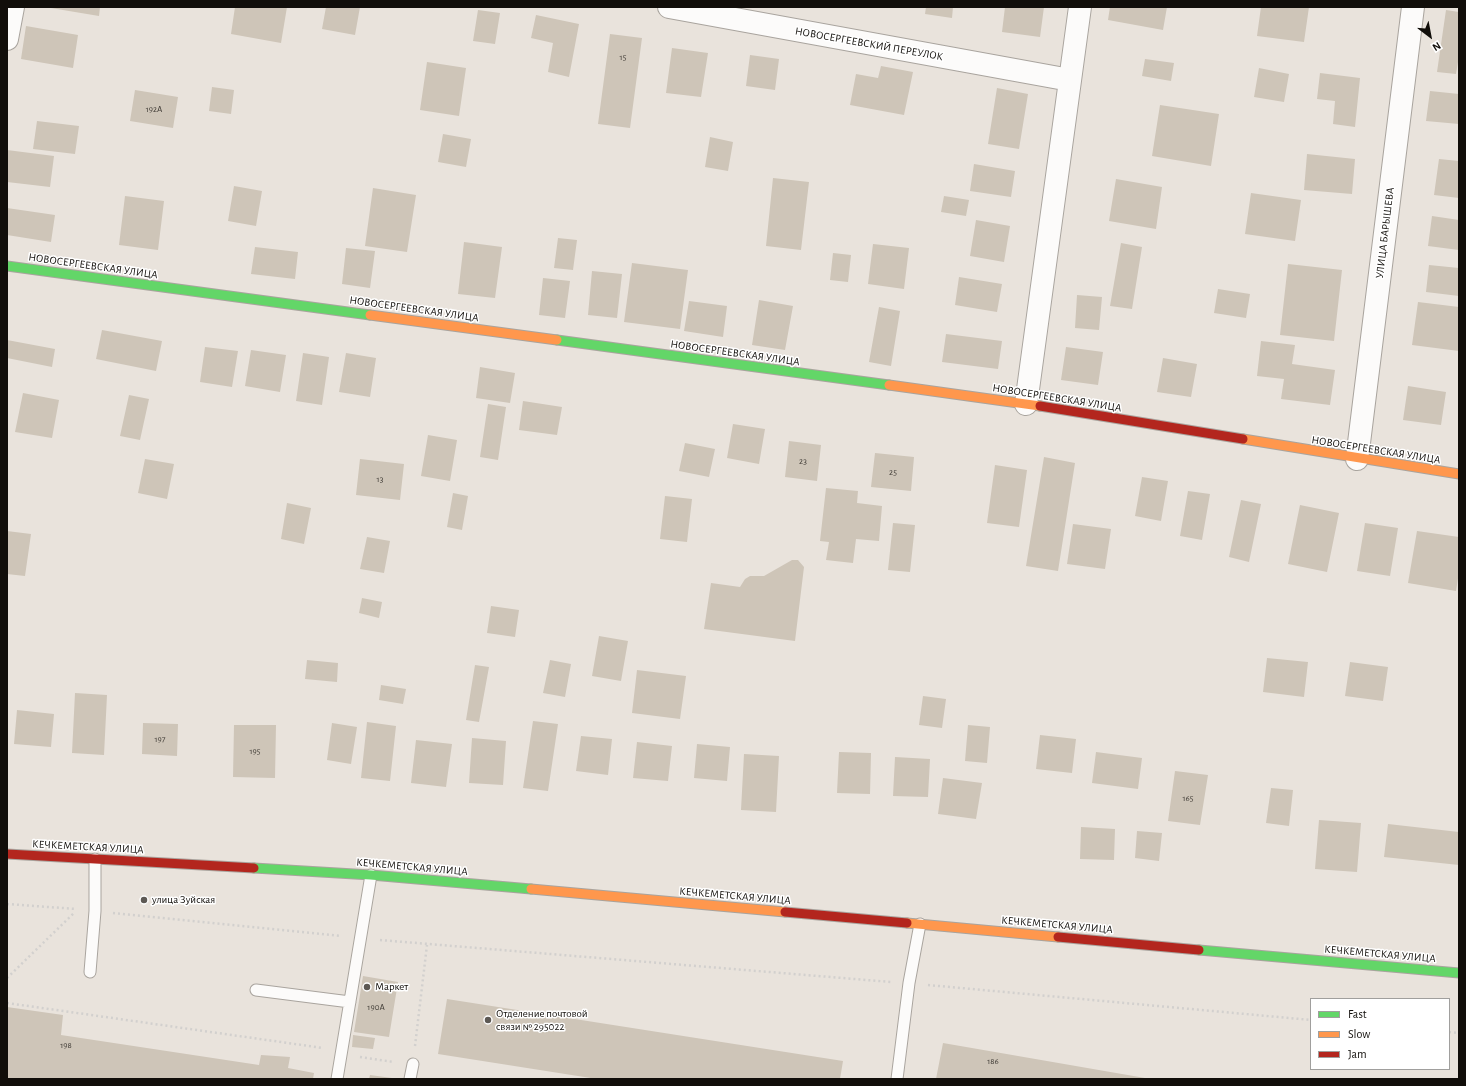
<!DOCTYPE html>
<meta charset="utf-8">
<style>
body{margin:0}
#map{position:relative;width:1466px;height:1086px;overflow:hidden;background:#e9e3dc;font-family:"Alegreya Sans",sans-serif}
canvas{display:block}
.frame{position:absolute;inset:0;border:8px solid #110e0a;pointer-events:none}
.legend{position:absolute;left:1310px;top:998px;width:140px;height:72px;box-sizing:border-box;background:#fff;border:1px solid #a09f9d;margin:0;padding:5px 7px;list-style:none;font-size:12px;color:#110e0a}
.legend li{display:flex;align-items:center;gap:8px;height:20px}
.legend b{width:20px;border:1px solid #a09f9d}
.north{position:absolute;left:1410px;top:16px;width:40px;height:40px;-webkit-text-stroke:3px #fff;paint-order:stroke;rotate:148deg;font-size:11px;font-weight:700;line-height:16px;text-align:center;color:#110e0a}
.north::after{content:'';display:block;margin:auto;width:14px;height:18px;background:#110e0a;clip-path:polygon(50% 0,100% 100%,50% 72%,0 100%)}
</style>
<div id="map">
<canvas width="1466" height="1086"></canvas>
<div class="frame"></div>
<ul class="legend">
<li><b style="height:5px;background:#63d668"></b>Fast</li>
<li><b style="height:5px;background:#ff974d"></b>Slow</li>
<li><b style="height:5px;background:#b3261e"></b>Jam</li>
</ul>
<div class="north">N</div>
</div>
<script>
const g = document.querySelector('canvas').getContext('2d');
g.lineJoin = 'round';
function fillPath(path, color) { g.fillStyle = color; g.fill(path, 'evenodd'); }
function stroke(path, color, width, dash) { g.strokeStyle = color; g.lineWidth = width; g.lineCap = dash ? 'butt' : 'round'; g.setLineDash(dash || []); g.stroke(path); }
function label(font, color, halo, rows, align = 'center') {
  g.font = font + ' "Alegreya Sans",sans-serif'; g.lineWidth = 3; g.setLineDash([]); g.textBaseline = 'middle'; g.strokeStyle = halo; g.fillStyle = color; for (const [text, x, y, turn = 0] of rows) {
    g.save(); g.translate(x, y); g.rotate((+turn || 0) * Math.PI / 180); g.textAlign = isNaN(turn) ? turn : align; if (halo) g.strokeText(text, 0, 0); g.fillText(text, 0, 0); g.restore();
  }
}
const building = new Path2D(`
 M45,7H100L99,16Z
 M235,7H287L281,43L231,34Z
 M326,7H360L355,35L322,29Z
 M926,7H953L952,18L925,14Z
 M1005,7H1044L1040,37L1002,32Z
 M1110,7H1167L1163,30L1108,20Z
 M1261,7H1309L1304,42L1257,36Z
 M478,10L500,13L495,44L473,41Z
 M1446,10L1459,12V56L1456,74L1437,72Z
 M536,15L579,24L569,77L548,72L553,43L531,38Z
 M26,26L78,35L73,68L21,59Z
 M610,34L642,38L630,128L598,124Z
 M672,48L708,53L701,97L666,93Z
 M750,55L779,59L775,90L746,86Z
 M1145,59L1174,63L1171,81L1142,76Z
 M427,62L466,68L459,116L420,110Z
 M881,66L913,72L904,115L850,105L856,74L878,78Z
 M1259,68L1289,74L1284,102L1254,97Z
 M1320,73L1360,78L1355,127L1333,124L1335,101L1317,99Z
 M212,87L234,90L231,114L209,111Z
 M997,88L1028,94L1019,149L988,144Z
 M135,90L178,97L173,128L130,121Z
 M1430,91L1459,94V124L1426,121Z
 M1160,105L1219,114L1211,166L1152,156Z
 M37,121L79,126L75,154L33,149Z
 M443,134L471,139L466,167L438,162Z
 M710,137L733,142L728,171L705,167Z
 M7,150L54,156L50,187L7,182Z
 M1307,154L1355,159L1352,194L1304,190Z
 M1439,159L1459,161V198L1434,195Z
 M974,164L1015,171L1011,197L970,191Z
 M773,178L809,182L801,250L766,246Z
 M1116,179L1162,187L1156,229L1109,221Z
 M234,186L262,191L256,226L228,221Z
 M373,188L416,195L407,252L365,246Z
 M1251,193L1301,200L1295,241L1245,234Z
 M125,196L164,201L158,250L119,245Z
 M944,196L969,200L966,216L941,212Z
 M7,208L55,215L51,242L7,235Z
 M1432,216L1459,220V250L1428,246Z
 M976,220L1010,226L1004,262L970,256Z
 M558,238L577,240L573,270L554,268Z
 M464,242L502,247L495,298L458,294Z
 M1121,243L1142,247L1132,309L1110,306Z
 M873,244L909,248L904,289L868,284Z
 M255,247L298,252L295,279L251,274Z
 M346,248L375,251L370,288L342,284Z
 M833,253L851,255L848,282L830,280Z
 M632,263L688,270L680,329L624,322Z
 M1288,264L1342,270L1334,341L1280,335Z
 M1429,265L1459,268V296L1426,292Z
 M592,271L622,274L617,318L588,315Z
 M959,277L1002,284L997,312L955,305Z
 M543,278L570,281L565,318L539,315Z
 M1218,289L1250,294L1246,318L1214,313Z
 M1077,295L1102,297L1099,330L1075,328Z
 M759,300L793,306L785,350L752,345Z
 M689,301L727,306L723,337L684,331Z
 M1418,302L1459,307V351L1412,345Z
 M879,307L900,311L891,366L869,362Z
 M102,330L162,341L156,371L96,359Z
 M946,334L1002,341L998,369L942,362Z
 M7,340L55,349L52,367L7,358Z
 M1261,341L1295,345L1292,364L1335,370L1330,405L1281,399L1284,379L1257,376Z
 M205,347L238,351L232,387L200,382Z
 M1066,347L1103,352L1098,385L1061,380Z
 M251,350L286,355L280,392L245,386Z
 M303,353L329,357L322,405L296,401Z
 M346,353L376,358L370,397L339,392Z
 M1163,358L1197,364L1191,397L1157,392Z
 M480,367L515,373L510,403L476,398Z
 M1408,386L1446,392L1441,425L1403,420Z
 M23,393L59,400L52,438L15,432Z
 M129,395L149,399L140,440L120,436Z
 M523,401L562,407L557,435L519,430Z
 M488,404L506,407L498,460L480,457Z
 M733,424L765,429L759,464L727,458Z
 M428,435L457,440L450,481L421,476Z
 M789,441L821,445L817,481L785,477Z
 M685,443L715,449L709,477L679,471Z
 M875,453L914,457L911,491L871,487Z
 M1044,457L1075,463L1058,571L1026,566Z
 M145,459L174,464L167,499L138,493Z
 M360,459L404,464L400,500L356,495Z
 M995,465L1027,470L1019,527L987,523Z
 M1142,477L1168,481L1161,521L1135,516Z
 M826,488L858,491L857,503L882,506L879,541L856,539L853,563L826,560L829,542L820,541Z
 M1188,491L1210,494L1202,540L1180,536Z
 M453,493L468,496L462,530L447,527Z
 M665,496L692,499L687,542L660,539Z
 M1241,500L1261,504L1249,562L1229,557Z
 M287,503L311,508L304,544L281,539Z
 M1300,505L1339,513L1327,572L1288,564Z
 M893,523L915,525L910,572L888,570Z
 M1365,523L1398,528L1390,576L1357,571Z
 M1073,524L1111,529L1105,569L1067,564Z
 M7,531L31,534L25,576L7,574Z
 M1417,531L1459,537V572L1456,591L1408,583Z
 M367,537L390,541L384,573L360,569Z
 M792,560H798L804,567L795,641L704,629L711,583L740,587L745,579L750,576H764Z
 M362,598L382,602L379,618L359,613Z
 M491,606L519,610L515,637L487,633Z
 M599,636L628,641L621,681L592,676Z
 M1267,658L1308,662L1304,697L1263,692Z
 M307,660L338,663L337,682L305,679Z
 M550,660L571,664L565,697L543,693Z
 M1350,662L1388,667L1383,701L1345,696Z
 M475,665L489,667L479,722L466,720Z
 M637,670L686,676L680,719L632,713Z
 M381,685L406,689L403,704L379,700Z
 M75,693L107,695L104,755L72,753Z
 M923,696L946,699L942,728L919,725Z
 M17,710L54,714L51,747L14,744Z
 M533,721L558,724L548,791L523,788Z
 M367,722L396,726L390,781L361,778Z
 M143,723L178,724L177,756L142,754Z
 M332,723L357,727L351,764L327,760Z
 M234,725H276L275,778L233,777Z
 M968,725L990,727L987,763L965,761Z
 M1040,735L1076,739L1072,773L1036,769Z
 M581,736L612,739L608,775L576,771Z
 M472,738L506,741L503,785L469,783Z
 M416,740L452,744L446,787L411,783Z
 M637,742L672,746L668,781L633,778Z
 M697,744L730,747L727,781L694,778Z
 M839,752L871,753L870,794L837,793Z
 M1096,752L1142,758L1138,789L1092,783Z
 M744,754L779,756L776,812L741,810Z
 M895,757L930,759L928,797L893,796Z
 M1175,771L1208,775L1200,825L1168,821Z
 M943,778L982,783L976,819L938,814Z
 M1271,788L1293,790L1289,826L1266,823Z
 M1319,820L1361,823L1357,872L1315,869Z
 M1388,824L1459,832V865L1384,857Z
 M1081,827L1115,829L1114,860L1080,859Z
 M1137,831L1162,833L1159,861L1135,858Z
 M363,976L398,982L389,1037L354,1032Z
 M447,999L843,1061L840,1079H597L438,1054Z
 M7,1007L63,1015L61,1035L259,1065L261,1055L290,1057L288,1068L314,1073L313,1079H7Z
 M353,1035L375,1038L373,1049L352,1047Z
 M943,1043L1145,1078V1079H936Z
 M370,1075L392,1078V1079H369Z`);
const path = new Path2D(`
 M7,904L76,909
 M113,913L341,936
 M380,940L891,982
 M7,978L74,913
 M928,985L1311,1020
 M7,1003L323,1048
 M1449,1032L1459,1033
 M415,1046L427,945
 M360,1057L394,1062`);
const lane = new Path2D(`
 M90,972L95,911V859
 M256,990L350,1002
 M337,1079L371,875
 M410,1079L413,1064
 M897,1079L909,983L920,924`);
const street = new Path2D(`
 M669,7L1070,80
 M7,39L13,7
 M1026,404L1080,7
 M1357,459L1413,7`);
const fast = new Path2D(`
 M7,266L370,315
 M557,340L889,385
 M254,868L371,875L531,889
 M1199,950L1459,973`);
const slow = new Path2D(`
 M370,315L557,340
 M889,385L1040,406
 M1243,439L1459,474
 M531,889L785,912
 M907,923L1058,937`);
const jam = new Path2D(`
 M1040,406L1243,439
 M7,854L254,868
 M785,912L907,923
 M1058,937L1199,950`);
const markers = [
 [144,900,4,"#5d5954"],
 [367,987,4,"#5d5954"],
 [488,1020,4,"#5d5954"]
];
const numberNames = [
 ["15",623,57],
 ["192А",154,109],
 ["23",803,461],
 ["25",893,472],
 ["13",380,479],
 ["197",160,739],
 ["195",255,751],
 ["165",1188,798],
 ["190А",376,1007],
 ["198",66,1045],
 ["186",993,1061]
];
const streetNames = [
 ["НОВОСЕРГЕЕВСКИЙ ПЕРЕУЛОК",869,44,10],
 ["УЛИЦА БАРЫШЕВА",1385,233,-83],
 ["НОВОСЕРГЕЕВСКАЯ УЛИЦА",93,266,8],
 ["НОВОСЕРГЕЕВСКАЯ УЛИЦА",414,309,8],
 ["НОВОСЕРГЕЕВСКАЯ УЛИЦА",735,353,8],
 ["НОВОСЕРГЕЕВСКАЯ УЛИЦА",1057,398,9],
 ["НОВОСЕРГЕЕВСКАЯ УЛИЦА",1376,450,9],
 ["КЕЧКЕМЕТСКАЯ УЛИЦА",88,847,3],
 ["КЕЧКЕМЕТСКАЯ УЛИЦА",412,867,5],
 ["КЕЧКЕМЕТСКАЯ УЛИЦА",735,896,5],
 ["КЕЧКЕМЕТСКАЯ УЛИЦА",1057,925,5],
 ["КЕЧКЕМЕТСКАЯ УЛИЦА",1380,954,5]
];
const poiNames = [
 ["улица Зуйская",152,900],
 ["Маркет",375,987],
 ["Отделение почтовой",496,1014],
 ["связи № 295022",496,1027]
];
fillPath(building, '#cec5b8');
stroke(lane, '#a9a49e', 13);
stroke(street, '#a9a49e', 24);
stroke(fast, '#a9a49e', 11);
stroke(slow, '#a9a49e', 11);
stroke(jam, '#a9a49e', 11);
stroke(path, '#d2d0ce', 2.5, [2, 3]);
stroke(lane, '#fcfbfa', 11);
stroke(street, '#fcfbfa', 22);
stroke(fast, '#63d668', 9);
stroke(slow, '#ff974d', 9);
stroke(jam, '#b3261e', 9);
for (const [x, y, r, color] of markers) { const dot = new Path2D(); dot.arc(x, y, r, 0, 2 * Math.PI); g.fillStyle = color; g.fill(dot); stroke(dot, '#fff', 1.5); }
label('9px', '#403c36', null, numberNames);
label('11px', '#110e0a', '#fff', streetNames);
label('11px', '#110e0a', '#fff', poiNames, 'left');
</script>
